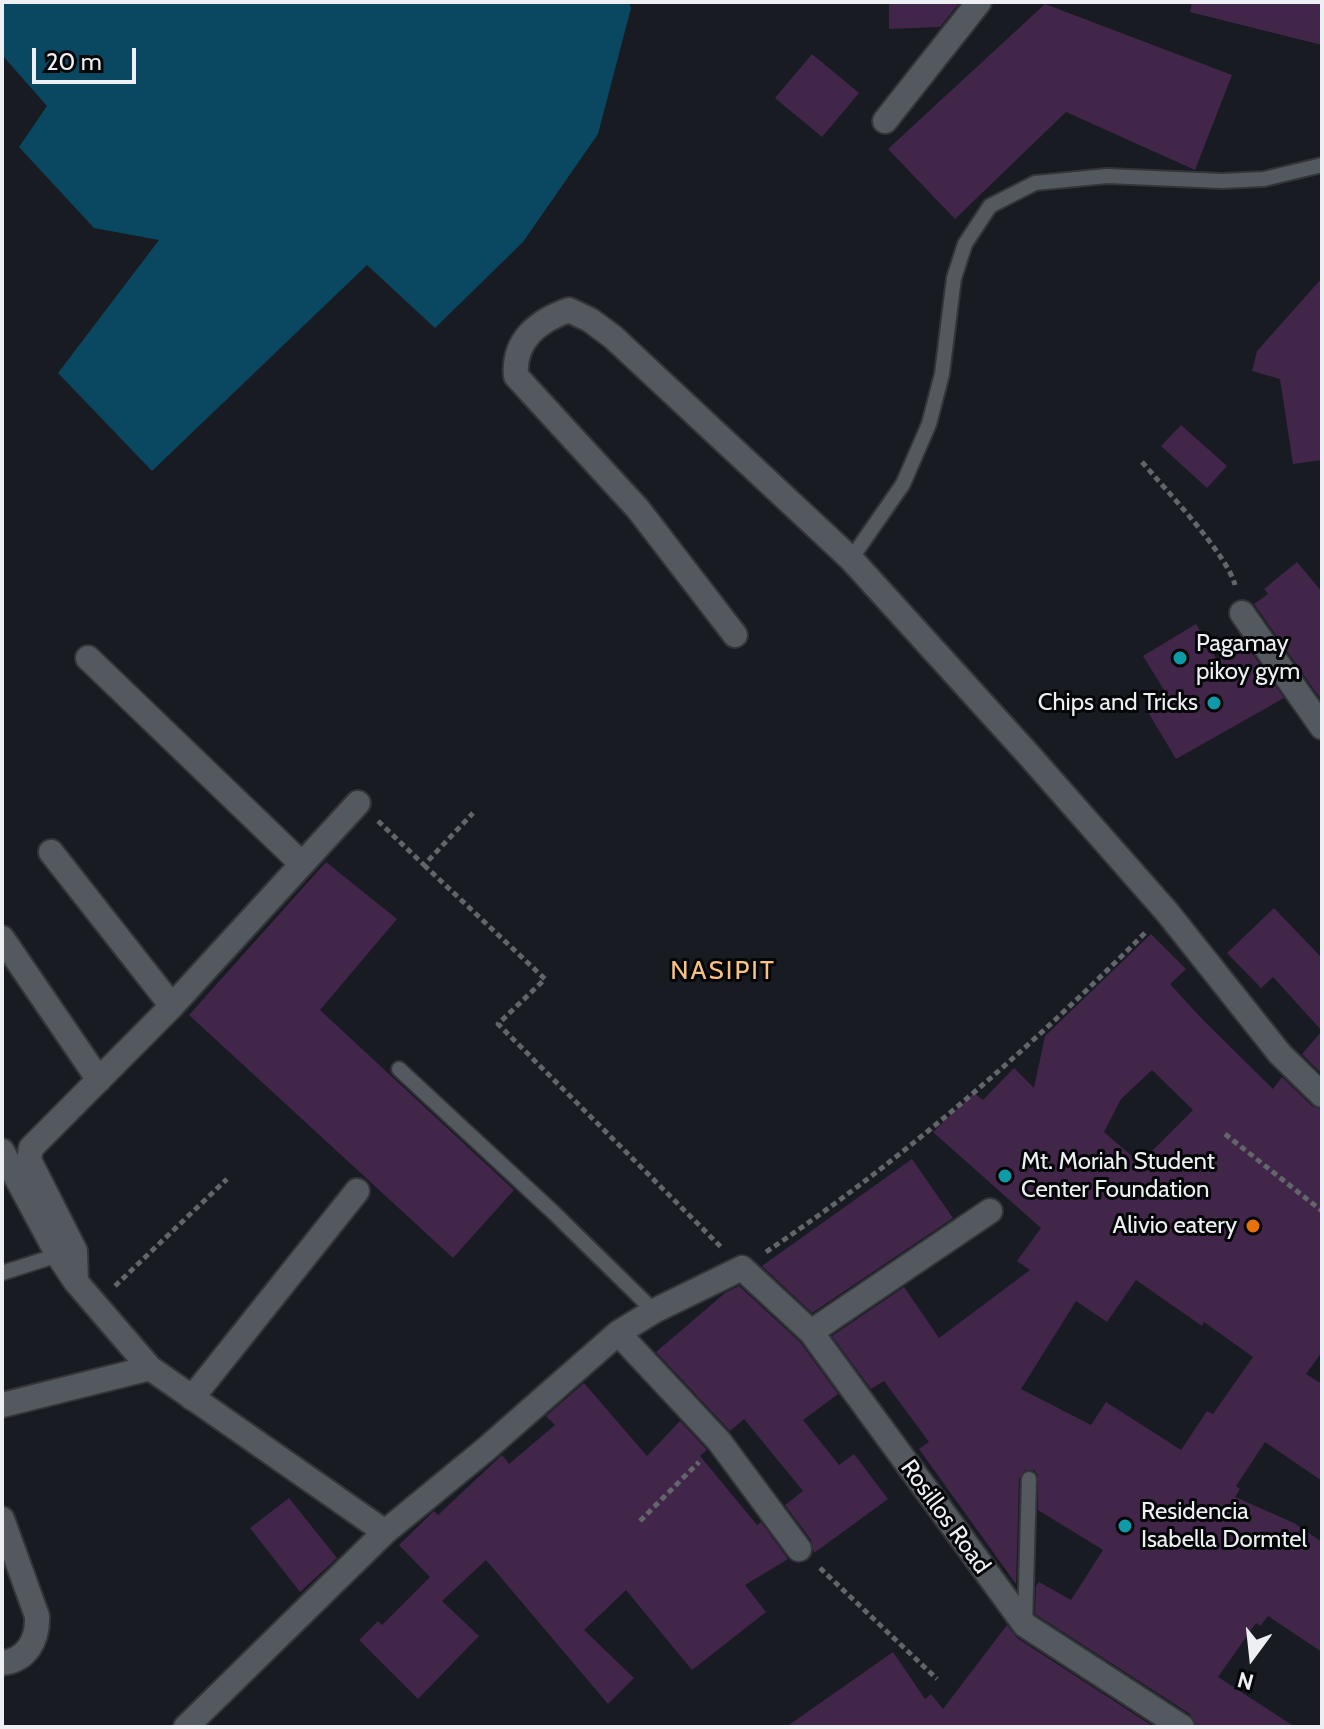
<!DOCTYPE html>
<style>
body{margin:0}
#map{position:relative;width:1324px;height:1729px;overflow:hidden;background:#181b21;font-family:Cabin,sans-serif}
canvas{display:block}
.frame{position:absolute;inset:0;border:4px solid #edeff3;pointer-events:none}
.north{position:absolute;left:1212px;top:1617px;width:80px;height:80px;-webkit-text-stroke:6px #050608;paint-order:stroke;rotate:195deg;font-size:22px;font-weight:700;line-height:32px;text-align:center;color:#edeff3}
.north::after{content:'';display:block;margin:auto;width:28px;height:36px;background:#edeff3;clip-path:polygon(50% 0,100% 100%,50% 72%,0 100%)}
.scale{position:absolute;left:32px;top:48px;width:104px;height:36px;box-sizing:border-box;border:4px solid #edeff3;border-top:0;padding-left:10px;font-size:24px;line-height:28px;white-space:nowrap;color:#edeff3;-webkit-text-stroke:6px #050608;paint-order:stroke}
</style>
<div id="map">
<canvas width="1324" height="1729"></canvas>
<div class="frame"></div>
<div class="north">N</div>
<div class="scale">20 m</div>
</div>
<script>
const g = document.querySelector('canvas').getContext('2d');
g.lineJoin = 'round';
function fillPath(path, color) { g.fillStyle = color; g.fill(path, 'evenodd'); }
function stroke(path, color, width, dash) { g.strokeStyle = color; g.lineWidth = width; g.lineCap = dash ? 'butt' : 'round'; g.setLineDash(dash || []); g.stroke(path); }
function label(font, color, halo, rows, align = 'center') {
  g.font = font + ' Cabin,sans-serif'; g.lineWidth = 6; g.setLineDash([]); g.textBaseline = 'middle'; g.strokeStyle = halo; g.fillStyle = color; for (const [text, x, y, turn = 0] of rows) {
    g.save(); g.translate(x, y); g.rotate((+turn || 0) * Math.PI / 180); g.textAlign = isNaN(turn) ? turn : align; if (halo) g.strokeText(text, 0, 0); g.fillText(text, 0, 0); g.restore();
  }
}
const water = new Path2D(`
 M2,2H629L631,8L598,134L523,242L435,328L367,265L152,471L58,373L159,240L94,228L19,147L47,106L2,55Z`);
const building = new Path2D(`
 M889,2H960L940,27L889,29Z
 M1192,2H1322V45L1190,12Z
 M1045,4L1232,75L1195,170L1066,112L955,219L888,149Z
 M812,54L859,93L822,137L775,98Z
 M1322,278V460L1293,464L1280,379L1252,371L1257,351Z
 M1181,425L1227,466L1207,488L1161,446Z
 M1297,562L1322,592V701L1254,604L1268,594L1264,589Z
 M1196,624L1217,660L1244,642L1284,698L1176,759L1145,707L1166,693L1143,656Z
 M326,862L397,919L320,1010L514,1190L453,1258L189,1015Z
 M1274,908L1322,958V1031L1273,977L1261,988L1227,953Z
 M1151,934L1186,969L1170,984L1203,1020L1273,1089L1282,1077L1312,1106L1322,1110V1352L1306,1374L1322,1384V1481L1265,1442L1236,1486L1240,1489L1235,1497L1294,1523L1322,1542V1652L1268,1616L1260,1626L1256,1623L1218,1677L1295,1727H1197L1190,1714L1035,1614L1036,1586L1039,1582L1071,1600L1103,1550L1038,1510V1475L1034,1470H1025L1019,1479L1016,1584L919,1449L929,1442L884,1381L871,1389L832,1336L904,1287L939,1338L1030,1270L1017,1261L1041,1228L933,1132L974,1093L983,1100L1014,1068L1034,1088L1045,1036ZM1152,1070L1193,1110L1140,1163L1104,1132L1121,1099ZM1136,1280L1202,1326L1204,1322L1253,1357L1213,1414L1207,1411L1181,1450L1106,1402L1091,1425L1021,1389L1076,1301L1107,1322Z
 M1322,1031V1074L1302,1054Z
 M912,1159L953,1218L812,1313L762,1266Z
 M739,1286L800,1342L838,1394L803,1420L839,1465L854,1454L888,1499L814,1553L811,1540L785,1505L803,1491L744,1419L730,1431L656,1352L725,1293Z
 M584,1383L647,1456L680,1421L707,1450L700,1456L757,1525L761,1522L788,1559L745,1585L766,1612L692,1670L626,1590L584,1630L634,1678L608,1704L486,1560L442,1601L479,1636L418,1699L359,1640L378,1621L382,1625L430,1577L399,1545L434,1511L438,1515L502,1455L509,1464L555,1425L546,1416Z
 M289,1498L337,1558L300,1592L250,1528Z
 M1007,1625L1017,1638L1154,1727H786L893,1652L925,1699L931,1694L943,1709Z`);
const path = new Path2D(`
 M1142,462C1165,489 1227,554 1235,585
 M378,821L424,865L473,813
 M424,865L545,979L498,1024L721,1247
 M1225,1134L1322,1211
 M766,1252C904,1159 1028,1050 1146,932
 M115,1286L227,1179
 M640,1521L699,1462
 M820,1568L937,1679`);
const lane = new Path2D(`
 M851,559L903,484L929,424L942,374L954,278L965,244L990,206L1035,183L1107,176L1222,181L1264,179L1322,165
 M399,1069L553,1212L654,1311
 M2,1273L58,1255
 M1025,1624L1029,1479`);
const street = new Path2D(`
 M885,121L979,2
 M1242,613L1322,727
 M735,635L638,509L516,376C513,341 537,321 569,310L590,320L613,337L851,559L1028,754L1167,912L1280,1054L1322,1095
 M88,658L302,864
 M51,852L172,1006
 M2,938L99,1080
 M2,1151L58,1255L76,1282L150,1368L385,1532
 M76,1282L75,1251L29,1160L31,1148L172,1006L358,803
 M811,1332L990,1211
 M618,1333L719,1441L799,1549
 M192,1398L357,1191
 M2,1405L150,1368
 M2,1519L37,1616C38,1640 27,1660 2,1663
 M186,1727L385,1532L486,1449L618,1333L654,1311L742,1268L811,1332L1025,1625L1182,1727`);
const markers = [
 [1180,658,8,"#0f9aa8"],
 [1214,703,8,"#0f9aa8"],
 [1005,1176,8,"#0f9aa8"],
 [1253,1226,8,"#e8710a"],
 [1125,1526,8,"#0f9aa8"]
];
const poiNames = [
 ["Pagamay",1196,644],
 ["pikoy gym",1196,672],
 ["Chips and Tricks",1198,703,"right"],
 ["Mt. Moriah Student",1021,1162],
 ["Center Foundation",1021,1190],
 ["Alivio eatery",1237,1226,"right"],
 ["Residencia",1141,1512],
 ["Isabella Dormtel",1141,1540]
];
const streetNames = [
 ["Rosillos Road",945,1517,54]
];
const neighbourhoodNames = [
 ["NASIPIT",723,971]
];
fillPath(water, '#0a4861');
fillPath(building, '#42264a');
stroke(lane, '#333539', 18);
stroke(street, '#333539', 28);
stroke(path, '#62656a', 5, [6, 4]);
stroke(lane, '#54585f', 14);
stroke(street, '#54585f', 24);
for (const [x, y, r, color] of markers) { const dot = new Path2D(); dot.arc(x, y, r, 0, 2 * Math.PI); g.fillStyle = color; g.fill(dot); stroke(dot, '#050608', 3); }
label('24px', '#edeff3', '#050608', poiNames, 'left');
label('24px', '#edeff3', '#050608', streetNames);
g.letterSpacing = '2px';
label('26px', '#f7c283', '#050608', neighbourhoodNames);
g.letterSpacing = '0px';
</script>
